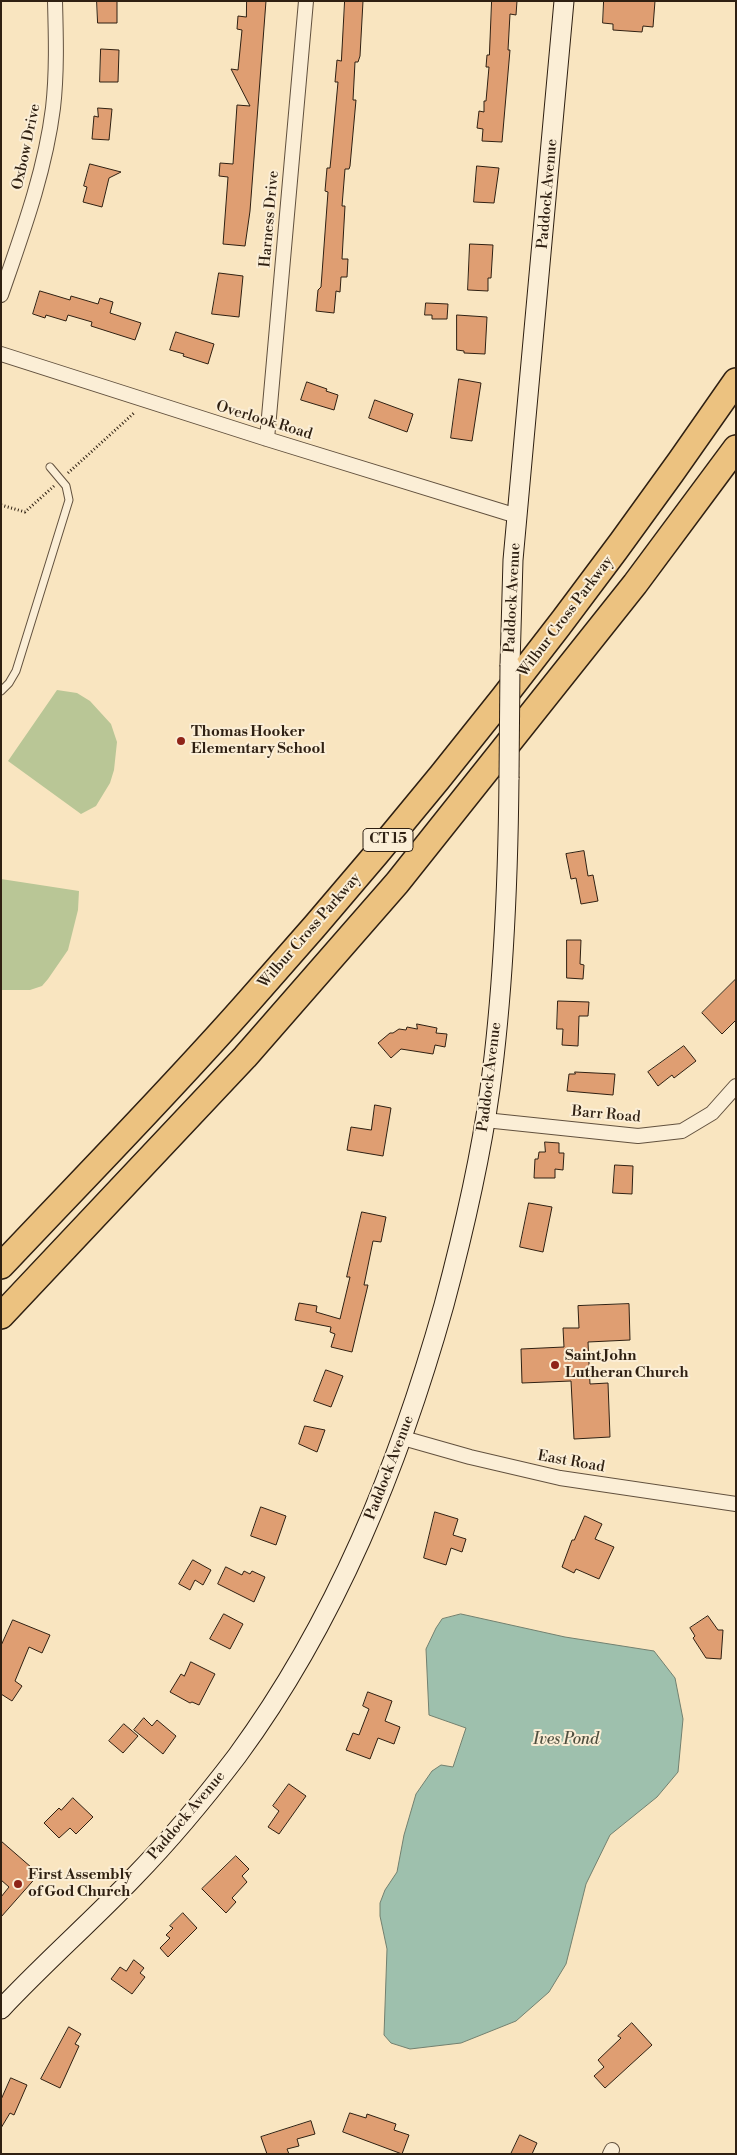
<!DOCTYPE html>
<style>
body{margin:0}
#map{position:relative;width:737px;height:2155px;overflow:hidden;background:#f9e5c0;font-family:"Libre Bodoni",serif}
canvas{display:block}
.frame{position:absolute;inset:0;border:2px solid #2f2012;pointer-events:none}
</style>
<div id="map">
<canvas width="737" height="2155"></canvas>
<div class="frame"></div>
</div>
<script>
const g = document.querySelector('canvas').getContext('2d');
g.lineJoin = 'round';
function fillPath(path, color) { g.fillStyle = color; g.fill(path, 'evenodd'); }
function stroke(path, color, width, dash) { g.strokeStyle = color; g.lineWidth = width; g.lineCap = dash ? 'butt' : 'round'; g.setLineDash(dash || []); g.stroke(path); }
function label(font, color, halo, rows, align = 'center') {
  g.font = font + ' "Libre Bodoni",serif'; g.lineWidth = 4; g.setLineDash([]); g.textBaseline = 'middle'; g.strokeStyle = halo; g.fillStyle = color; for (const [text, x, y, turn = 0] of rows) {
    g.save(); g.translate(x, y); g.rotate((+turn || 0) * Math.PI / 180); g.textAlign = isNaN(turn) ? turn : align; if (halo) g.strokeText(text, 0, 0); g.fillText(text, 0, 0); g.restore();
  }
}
const green = new Path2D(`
 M57,690L77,693L90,701L111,724L117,742L114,770L110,783L96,806L81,814L8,761Z
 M1,879L79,891L78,910L68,950L48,979L42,986L30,990H1Z`);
const water = new Path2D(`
 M461,1614L565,1637L654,1651L675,1678L683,1719L678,1772L657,1797L610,1835L586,1884L566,1964L549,1992L516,2021L461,2043L410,2049L391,2043L384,2035L387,1949L380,1916V1903L385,1890L397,1872L404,1835L416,1794L432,1771L441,1765L453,1767L466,1728L429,1715L426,1649L436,1628L442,1619Z`);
const building = new Path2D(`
 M97,1H117V23H98Z
 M247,1H266L250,211L245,246L223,244L228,177L219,176L220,163L233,164L237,105L250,106L231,69L238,70L242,30L237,29L238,16L246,17Z
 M345,1H363L360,56L358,62H355L353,100H356L350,166L349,169H345L342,206H345L342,259H348L347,277H341L340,292L336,291L334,313L316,311L318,290L321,287L328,192L325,191L327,168H330L331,158L338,82H335L337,60L341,61Z
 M492,1H517L516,15L510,14L508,50H510L502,142L482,141L483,129L477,128L479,111L484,112V101H486L489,67H486L487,55H489Z
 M604,1H655L653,27L643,26L642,32L613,30V24L603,23Z
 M101,49L119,50L118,82H100Z
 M98,108L112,109L109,140L92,139L94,116L98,117Z
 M90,164L121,172L109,178L102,207L83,202L87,187L84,186Z
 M477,166L499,168L494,203L474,202Z
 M470,244L493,245L491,278H488V291L468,290Z
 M219,273L243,276L239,317L212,314Z
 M40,291L70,300L71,296L98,304L100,298L113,302L110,313L141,323L135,340L91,326L92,322L68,315L66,321L46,315L45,318L33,314Z
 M426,303L448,304L447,319H432V315H425Z
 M457,315L487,317L485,354L464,353V351L457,350Z
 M176,332L214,344L208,364L183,356L184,354L170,350Z
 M459,379L481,383L472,441L451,438Z
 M307,382L327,389L326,391L338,395L334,410L301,400Z
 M375,400L413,414L407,432L369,418Z
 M584,851L588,876L593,875L598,901L581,904L576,878L571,879L566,854Z
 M567,940H581L580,964L584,965L583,979L567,978Z
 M736,979V1020L722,1034L702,1013Z
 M558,1001L589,1002L588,1016H579L578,1046L562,1045L563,1029H557Z
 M417,1024L437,1028L436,1033L447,1034L445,1047L435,1045L433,1054L401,1049L391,1058L378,1043L390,1033H393L399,1029L406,1030L407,1027L417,1029Z
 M684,1046L696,1061L674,1078L672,1075L658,1086L648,1072Z
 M575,1072L615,1074L613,1095L567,1091L569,1074H575Z
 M375,1105L391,1108L383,1156L347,1150L351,1127L371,1130Z
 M545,1142L559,1143V1153H564L563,1170L555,1169V1178H534L535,1159H538L539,1152H545Z
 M615,1165L633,1166L632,1194L613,1193Z
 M529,1203L552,1207L543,1252L520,1247Z
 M362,1212L386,1217L381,1242L373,1241L364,1285H368L352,1352L331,1347L335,1334L330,1332L331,1327L295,1320L299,1303L317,1306L316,1312L340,1319L350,1277H347Z
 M629,1304L630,1340L588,1342L590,1384L608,1383L610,1437L574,1439L571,1381L522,1383L521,1349L564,1347L563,1328H579L578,1306Z
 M326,1370L343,1376L331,1407L314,1401Z
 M305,1426L325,1430L317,1452L299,1444Z
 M261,1507L286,1516L276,1545L251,1536Z
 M435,1512L458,1519L453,1535L466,1539L462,1552L451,1548L446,1565L424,1558Z
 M585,1516L602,1524L595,1539L614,1547L599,1579L576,1569L574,1573L562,1567L572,1540H574Z
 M193,1560L211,1570L203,1585L195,1580L190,1590L179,1584Z
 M226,1567L242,1575L244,1571L250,1574L252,1571L265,1577L254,1602L218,1584Z
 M224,1614L243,1624L230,1649L210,1639Z
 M708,1616L718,1630H723L721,1659L706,1658L693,1638L695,1636L690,1628Z
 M13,1620L50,1635L42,1653L29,1647L15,1681L22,1686L12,1701L1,1694V1646Z
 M191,1662L215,1674L199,1705L192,1702L190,1703L170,1692L181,1674L184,1676Z
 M368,1692L392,1701L385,1721L400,1727L394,1744L378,1738L370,1759L346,1750L353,1733L359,1735L369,1709L363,1706Z
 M144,1718L152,1726L157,1720L176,1736L163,1754L134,1730Z
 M124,1724L138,1736L123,1753L109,1741Z
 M289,1784L306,1796L279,1834L268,1827L279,1811L273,1806Z
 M73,1798L93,1817L76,1834L70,1828L59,1838L44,1823L59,1808L61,1810Z
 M1,1841L39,1874L1,1917V1897L9,1887L1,1880Z
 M236,1856L249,1869L242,1876L247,1882L232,1898L236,1902L226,1913L202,1889Z
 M183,1913L197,1928L168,1957L160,1948L170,1938L166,1935L173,1928L170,1926Z
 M134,1960L144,1968L140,1973L145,1977L132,1994L111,1979L120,1967L126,1971Z
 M632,2023L652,2045L605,2088L594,2076L604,2067L598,2060L621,2038L618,2036Z
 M69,2027L81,2034L75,2044L79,2046L60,2088L41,2079Z
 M11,2078L27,2085L14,2115L10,2113L1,2128V2100Z
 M350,2113L366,2118L367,2114L396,2124L394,2130L409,2135L402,2154L343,2132Z
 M311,2121L315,2134L297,2139L299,2146L287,2149L289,2154H267L261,2137Z
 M520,2135L537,2143L532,2154H511Z`);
const path = new Path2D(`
 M68,473L134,413
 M1,505L25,512L54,486`);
const lane = new Path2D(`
 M1,691L9,683L16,671L69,500L66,486L50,467`);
const street = new Path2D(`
 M1,295C22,234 45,172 53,108C57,73 56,37 55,1
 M1,354L267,439L517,516
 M267,439L306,1
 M485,1120L638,1136L682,1131L712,1113L736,1086
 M403,1438L470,1457L560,1478L736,1504
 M610,2154L612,2150`);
const secondary = new Path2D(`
 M510,665L513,560L564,1
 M1,2009C44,1963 91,1922 134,1877C171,1839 205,1798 237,1756C336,1621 399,1465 444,1305C463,1234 480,1162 490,1089C504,986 508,882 509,778`);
const highway = new Path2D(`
 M1,1266C84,1178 170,1091 250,1000C425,804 587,598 736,381
 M1,1316L245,1057L397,883L635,584L736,448`);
const secondaryBridge = new Path2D(`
 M509,778L510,665`);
const markers = [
 [181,741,5,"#8f2418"],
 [555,1365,5,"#8f2418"],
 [18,1884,5,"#8f2418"]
];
const shields = [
 [388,840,50]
];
const shieldNames = [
 ["CT 15",388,840]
];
const streetNames = [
 ["Oxbow Drive",27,147,-78],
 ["Paddock Avenue",548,194,-85],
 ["Harness Drive",270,219,-85],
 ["Overlook Road",264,421,17],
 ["Paddock Avenue",513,598,-87],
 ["Wilbur Cross Parkway",566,617,-53],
 ["Wilbur Cross Parkway",310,931,-49],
 ["Paddock Avenue",490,1077,-83],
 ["Barr Road",606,1115,5],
 ["East Road",571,1462,10],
 ["Paddock Avenue",390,1468,-69],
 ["Paddock Avenue",187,1816,-50]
];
const poiNames = [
 ["Thomas Hooker",191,732],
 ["Elementary School",191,749],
 ["Saint John",565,1356],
 ["Lutheran Church",565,1373],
 ["First Assembly",28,1875],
 ["of God Church",28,1892]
];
const waterNames = [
 ["Ives Pond",566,1740]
];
fillPath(green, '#b9c696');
fillPath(water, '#9ec0ad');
stroke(water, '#72806f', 1);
fillPath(building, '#df9e72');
stroke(building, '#2f2012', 1);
stroke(lane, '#62513e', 9);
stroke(street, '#62513e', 16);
stroke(secondary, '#2f2012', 21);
stroke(highway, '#2f2012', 28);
stroke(path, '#2f2012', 3, [1, 2.5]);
stroke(lane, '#fbeed6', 7);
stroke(street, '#fbeed6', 14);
stroke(secondary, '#fbeed6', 19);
stroke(highway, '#ecc280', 25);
stroke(secondaryBridge, '#2f2012', 21, []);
stroke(secondaryBridge, '#fbeed6', 19);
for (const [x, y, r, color] of markers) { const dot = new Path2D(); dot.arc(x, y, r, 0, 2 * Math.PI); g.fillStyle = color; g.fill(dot); stroke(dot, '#fbeed6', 2); }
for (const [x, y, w] of shields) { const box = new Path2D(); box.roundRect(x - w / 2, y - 11.5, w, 23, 4); g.fillStyle = '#fbeed6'; g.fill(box); stroke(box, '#2f2012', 1); }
label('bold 14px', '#2f2012', null, shieldNames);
label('15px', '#2f2012', '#fbeed6', streetNames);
label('bold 15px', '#2f2012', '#fbeed6', poiNames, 'left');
label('italic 16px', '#505040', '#fbeed6', waterNames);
</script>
